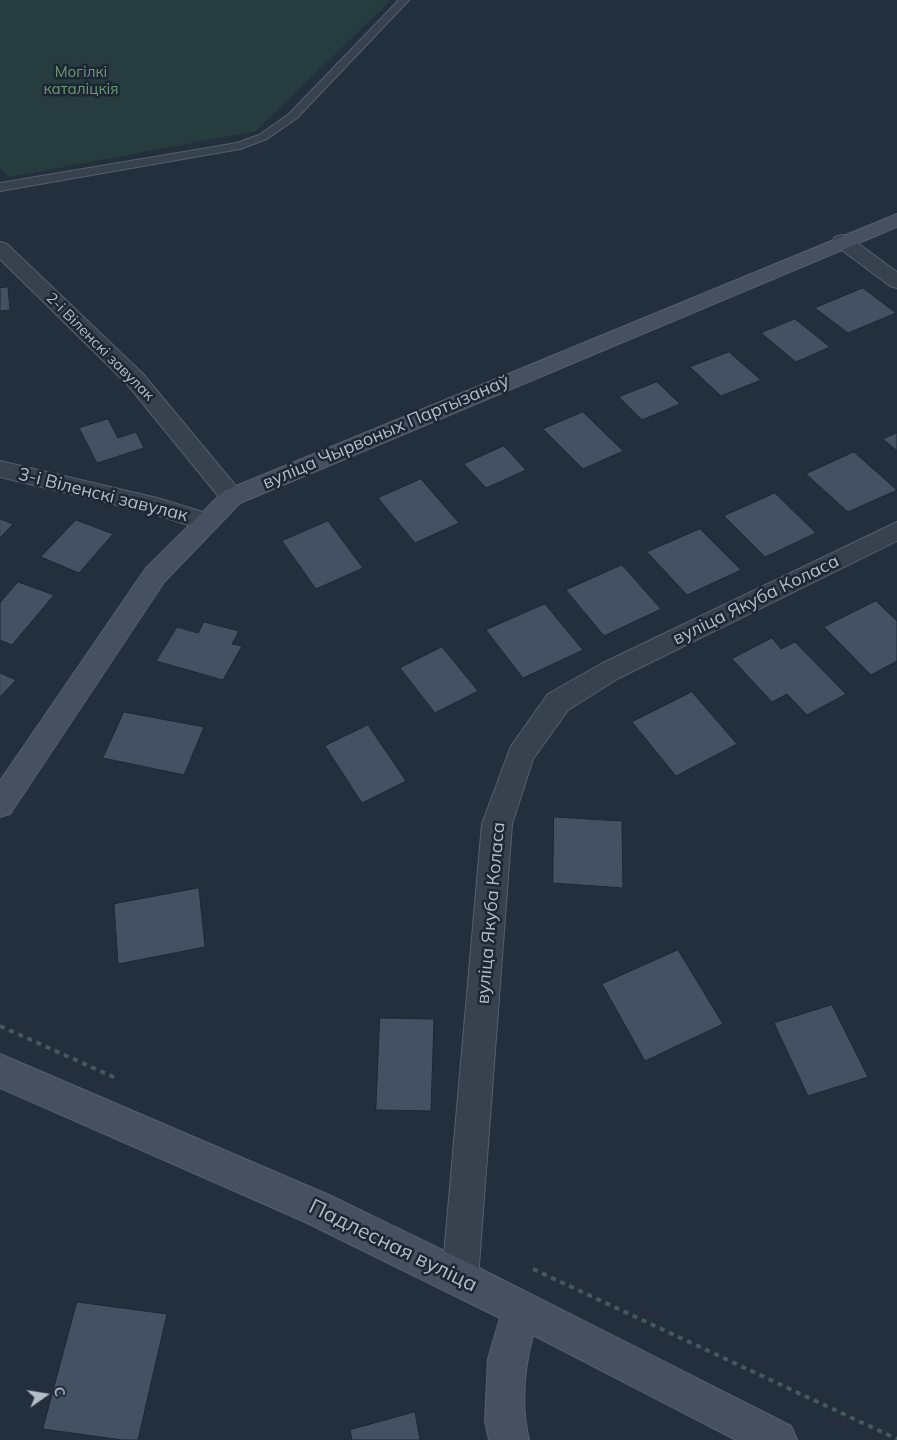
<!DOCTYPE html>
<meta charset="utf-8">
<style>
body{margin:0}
#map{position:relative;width:897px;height:1440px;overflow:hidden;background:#242f3e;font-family:Mulish,sans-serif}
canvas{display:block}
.north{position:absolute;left:20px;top:1370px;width:50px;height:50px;-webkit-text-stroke:4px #1d2633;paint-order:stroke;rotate:77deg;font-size:14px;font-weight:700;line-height:20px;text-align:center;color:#b4bcc9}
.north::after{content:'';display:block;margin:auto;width:18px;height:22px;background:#b4bcc9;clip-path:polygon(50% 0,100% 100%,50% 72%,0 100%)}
</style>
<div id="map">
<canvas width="897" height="1440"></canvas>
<div class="north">С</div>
</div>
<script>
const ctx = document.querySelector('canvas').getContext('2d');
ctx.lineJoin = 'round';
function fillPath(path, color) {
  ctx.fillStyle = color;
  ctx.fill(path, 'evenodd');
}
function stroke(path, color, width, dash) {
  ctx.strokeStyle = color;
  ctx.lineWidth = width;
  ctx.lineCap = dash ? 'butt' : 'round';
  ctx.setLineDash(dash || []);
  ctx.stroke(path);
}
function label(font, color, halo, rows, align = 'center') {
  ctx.font = font + ' Mulish,sans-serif';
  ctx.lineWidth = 5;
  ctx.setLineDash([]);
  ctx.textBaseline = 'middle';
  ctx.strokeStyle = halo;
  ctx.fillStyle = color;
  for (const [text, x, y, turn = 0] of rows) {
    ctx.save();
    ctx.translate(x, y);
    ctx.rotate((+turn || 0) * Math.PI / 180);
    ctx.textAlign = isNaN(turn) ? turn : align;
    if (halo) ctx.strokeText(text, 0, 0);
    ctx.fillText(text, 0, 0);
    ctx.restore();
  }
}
const green = new Path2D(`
 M 0,0 L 391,0 L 256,131 L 10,177 L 0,168 Z`);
const building = new Path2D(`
 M 8,287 L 10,310 L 0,311 L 0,288 Z
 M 863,288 L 896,313 L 848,333 L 815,308 Z
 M 795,319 L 830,347 L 796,362 L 761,333 Z
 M 729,352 L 761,380 L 721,396 L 690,367 Z
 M 657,382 L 680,404 L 642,420 L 619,397 Z
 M 583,412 L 623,451 L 583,469 L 543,429 Z
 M 108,419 L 118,438 L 136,432 L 144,448 L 97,463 L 79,428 Z
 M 897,433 L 897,451 L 883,439 Z
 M 504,446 L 526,470 L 486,488 L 464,464 Z
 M 854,452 L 897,490 L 848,512 L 806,474 Z
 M 421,479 L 459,523 L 415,543 L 378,498 Z
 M 775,493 L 816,533 L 765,557 L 724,516 Z
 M 0,519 L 13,524 L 0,538 Z
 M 76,520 L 113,534 L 79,573 L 41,557 Z
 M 328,521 L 363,568 L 316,589 L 282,541 Z
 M 700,529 L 741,570 L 687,595 L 647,552 Z
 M 622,565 L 661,609 L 604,636 L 566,590 Z
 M 18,582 L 54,595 L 12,645 L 0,640 L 0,603 Z
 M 876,601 L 897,621 L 897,661 L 871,675 L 824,627 Z
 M 545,604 L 583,650 L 523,678 L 486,630 Z
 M 204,622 L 239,631 L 232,644 L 242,646 L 223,680 L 156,661 L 177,627 L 198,633 Z
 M 772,638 L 781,649 L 795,642 L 846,694 L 807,715 L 787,694 L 772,702 L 732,659 Z
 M 442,647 L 478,691 L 435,713 L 400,668 Z
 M 0,673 L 16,680 L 0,697 Z
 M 692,692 L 737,744 L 676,776 L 632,722 Z
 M 124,712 L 204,727 L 184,775 L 103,758 Z
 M 368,725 L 406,781 L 362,803 L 325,746 Z
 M 554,817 L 622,821 L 623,888 L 553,883 Z
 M 199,888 L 205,947 L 118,964 L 114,904 Z
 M 678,950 L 723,1024 L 645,1061 L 602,984 Z
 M 832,1005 L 868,1077 L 808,1096 L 774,1023 Z
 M 380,1018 L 434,1019 L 431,1111 L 376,1110 Z
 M 77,1302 L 167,1314 L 138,1440 L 122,1440 L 43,1429 Z
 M 415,1412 L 420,1440 L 352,1440 L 350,1430 Z`);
const path = new Path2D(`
 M 0,1026 L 118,1079
 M 533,1269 L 897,1439`);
const lane = new Path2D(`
 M 399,0 L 409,0 L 297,118 L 267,139 L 240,149 L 0,191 L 0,183 L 237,143 L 259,135 L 289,114 Z`);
const street = new Path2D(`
 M 842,235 L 849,237 L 897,272 L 897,288 L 890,286 L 835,245 L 832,241 L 835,237 Z
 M 0,242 L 7,244 L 143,374 L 240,491 L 244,497 L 240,503 L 232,505 L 224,503 L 127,384 L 0,259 Z
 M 0,461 L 157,498 L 216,516 L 219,522 L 216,528 L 207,531 L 154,514 L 0,477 Z
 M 897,522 L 897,541 L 619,678 L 568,710 L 533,759 L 512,824 L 478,1278 L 473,1291 L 460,1296 L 447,1291 L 442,1278 L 482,824 L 511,746 L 548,694 L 601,664 Z`);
const secondary = new Path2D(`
 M 897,214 L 897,227 L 240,503 L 164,582 L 10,814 L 0,817 L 0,781 L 146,568 L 224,491 Z
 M 0,1054 L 329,1195 L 473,1265 L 791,1426 L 797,1440 L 736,1440 L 533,1335 C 524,1369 521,1406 529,1440 L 489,1440 L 485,1421 L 488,1359 L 500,1318 L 303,1221 L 0,1088 Z`);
const farParknames = [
 ["Могілкі",81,72],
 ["каталіцкія",81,89]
];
const farStreetnames = [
 ["2-і Віленскі завулак",100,347,45]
];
const streetNames = [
 ["вуліца Чырвоных Партызанаў",386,432,-23],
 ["3-і Віленскі завулак",103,495,14],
 ["вуліца Якуба Коласа",756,600,-26],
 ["вуліца Якуба Коласа",491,913,-85]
];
const nearStreetnames = [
 ["Падлесная вуліца",393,1246,26]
];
fillPath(green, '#263c3f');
fillPath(building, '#455162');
stroke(building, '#1f2835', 1);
stroke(lane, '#565f6c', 2);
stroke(street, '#565f6c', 2);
stroke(secondary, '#565f6c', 2);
stroke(path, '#44595c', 4, [5, 5]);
fillPath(lane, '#38414e');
fillPath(street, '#38414e');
fillPath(secondary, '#465061');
label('15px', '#6b9a76', '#1d2633', farParknames);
label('15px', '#b4bcc9', '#1d2633', farStreetnames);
label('18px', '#b4bcc9', '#1d2633', streetNames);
label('21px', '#b4bcc9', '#1d2633', nearStreetnames);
</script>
